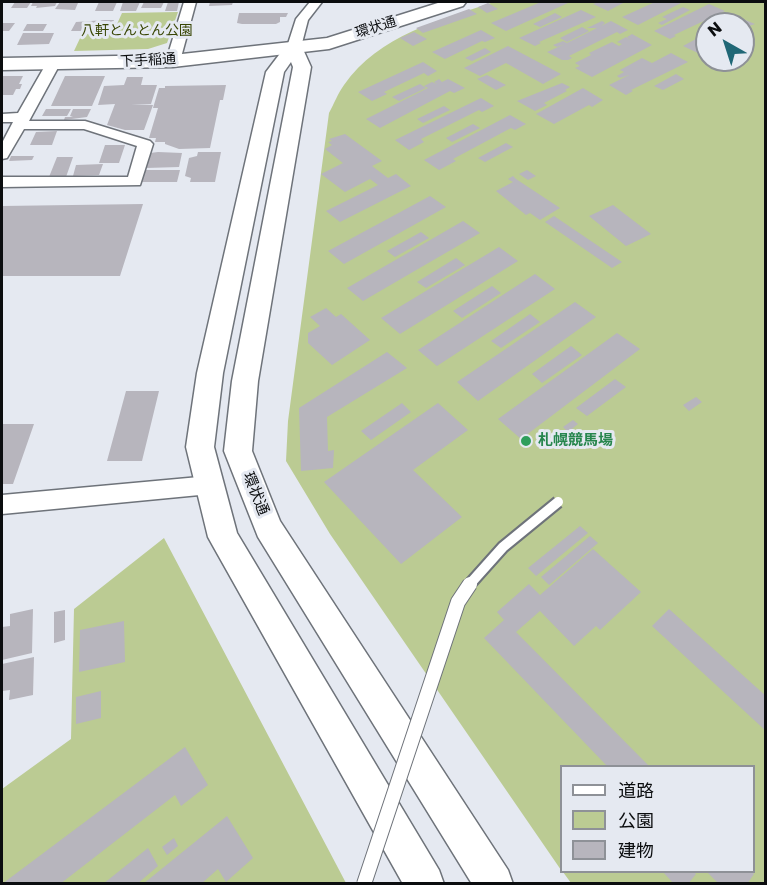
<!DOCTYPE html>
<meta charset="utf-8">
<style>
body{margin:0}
#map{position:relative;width:767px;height:885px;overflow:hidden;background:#e5e9f1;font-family:Poppins,"Noto Sans JP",sans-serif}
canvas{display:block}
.frame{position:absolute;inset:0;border:3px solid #0b0d0f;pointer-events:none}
.legend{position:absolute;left:560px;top:765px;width:195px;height:108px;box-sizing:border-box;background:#e5e9f1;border:2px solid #8e9197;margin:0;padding:8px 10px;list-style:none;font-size:18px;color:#0b0d0f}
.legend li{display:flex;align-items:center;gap:12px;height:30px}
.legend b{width:30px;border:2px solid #8e9197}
.north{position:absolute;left:695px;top:12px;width:60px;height:60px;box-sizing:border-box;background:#e5e9f1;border:2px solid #8e9197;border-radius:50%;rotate:321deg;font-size:16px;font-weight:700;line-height:24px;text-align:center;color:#0b0d0f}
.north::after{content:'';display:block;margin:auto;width:21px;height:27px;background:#206776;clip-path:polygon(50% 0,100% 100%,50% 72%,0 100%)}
</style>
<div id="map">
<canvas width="767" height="885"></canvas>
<div class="frame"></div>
<ul class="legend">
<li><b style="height:8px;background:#fff"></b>道路</li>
<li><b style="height:16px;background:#bbcb93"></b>公園</li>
<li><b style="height:16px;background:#b7b5bd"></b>建物</li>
</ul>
<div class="north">N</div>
</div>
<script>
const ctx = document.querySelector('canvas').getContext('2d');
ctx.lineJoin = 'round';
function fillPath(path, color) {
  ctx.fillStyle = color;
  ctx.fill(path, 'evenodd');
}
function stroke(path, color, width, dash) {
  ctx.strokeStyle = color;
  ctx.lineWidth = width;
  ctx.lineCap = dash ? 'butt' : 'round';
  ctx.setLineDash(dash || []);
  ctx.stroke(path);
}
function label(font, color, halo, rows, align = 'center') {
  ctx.font = font + ' Poppins,"Noto Sans JP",sans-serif';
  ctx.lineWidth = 6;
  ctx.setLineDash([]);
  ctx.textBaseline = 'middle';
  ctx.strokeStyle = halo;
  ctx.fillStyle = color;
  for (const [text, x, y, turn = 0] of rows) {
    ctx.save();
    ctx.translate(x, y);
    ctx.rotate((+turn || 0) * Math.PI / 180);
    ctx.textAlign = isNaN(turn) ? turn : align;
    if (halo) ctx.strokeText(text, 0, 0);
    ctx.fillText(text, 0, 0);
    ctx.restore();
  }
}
const green = new Path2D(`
 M 494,2 L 765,2 L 765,883 L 571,883 L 563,872 L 754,872 L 754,766 L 562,766 L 561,870 L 330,534 L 286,461 L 288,421 L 329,113 C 334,104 338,93 344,85 C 379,35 440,20 494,2 ZM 707,24 L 743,24 L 743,60 L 707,60 Z
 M 178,12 L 167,43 L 148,49 L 74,51 L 82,34 L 113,33 L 122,13 Z
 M 164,538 L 346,883 L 2,883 L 2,789 L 71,739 L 74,609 Z`);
const building = new Path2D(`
 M 15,2 L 31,2 L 27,8 L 11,8 Z
 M 33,2 L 57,2 L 55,6 L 36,8 L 37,6 L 31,6 Z
 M 60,2 L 75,2 L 78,3 L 75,10 L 55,9 Z
 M 99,2 L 117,2 L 113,11 L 95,11 Z
 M 123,2 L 140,2 L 136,11 L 120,11 Z
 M 144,2 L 164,2 L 161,8 L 141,8 Z
 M 168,2 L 179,2 L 177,11 L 165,11 Z
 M 210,2 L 233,2 L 232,5 L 209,6 Z
 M 541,2 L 568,3 L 506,31 L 491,23 Z
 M 599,2 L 625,2 L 608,11 L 593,4 Z
 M 655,2 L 683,2 L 638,25 L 622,17 Z
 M 488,3 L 498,9 L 487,13 L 478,7 Z
 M 709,4 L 725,11 L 674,35 L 676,36 L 670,39 L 654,31 Z
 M 683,7 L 690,10 L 662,25 L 658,23 L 667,19 L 662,17 Z
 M 469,9 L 477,14 L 423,33 L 416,28 Z
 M 581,10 L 596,17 L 539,42 L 541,43 L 535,46 L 519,38 Z
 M 239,13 L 288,13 L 286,17 L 280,17 L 280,22 L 276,24 L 242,24 L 237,23 Z
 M 555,13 L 562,17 L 540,27 L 533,24 Z
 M 727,17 L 732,19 L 729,22 L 738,17 L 755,24 L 743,28 L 743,24 L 726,24 L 719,21 Z
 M 105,20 L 114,20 L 113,22 L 116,22 L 112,31 L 71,31 L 76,22 Z
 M 602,21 L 605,23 L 601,26 L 611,21 L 628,30 L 620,34 L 617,32 L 569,56 L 572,58 L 568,60 L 562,60 L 547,52 L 565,44 L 557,47 L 553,45 L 563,41 L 567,43 L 597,28 L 587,28 Z
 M 2,23 L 15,23 L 9,31 L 2,31 Z
 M 27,24 L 47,24 L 43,31 L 23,31 Z
 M 582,27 L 589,31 L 567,42 L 560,38 Z
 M 481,30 L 495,38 L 485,42 L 482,41 L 445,59 L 432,52 Z
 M 414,32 L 427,39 L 413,46 L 400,38 Z
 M 23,33 L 54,33 L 49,44 L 17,45 Z
 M 707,33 L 707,48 L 704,49 L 706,51 L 700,54 L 683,46 Z
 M 632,34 L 652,45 L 592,77 L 575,68 L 580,66 L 575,63 L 591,55 L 589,53 L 612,42 L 619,46 L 622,44 L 617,42 L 626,37 L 631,40 L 627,37 Z
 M 508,46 L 561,74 L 543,84 L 506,63 L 480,76 L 464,68 Z
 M 485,48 L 491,52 L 472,61 L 465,58 Z
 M 671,53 L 688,62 L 631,90 L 633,91 L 626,95 L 609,85 L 629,75 L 620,78 L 617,76 L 624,72 L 620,70 L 642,58 L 652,63 Z
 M 423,62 L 437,71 L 428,76 L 424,73 L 384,92 L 387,94 L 372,101 L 358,92 Z
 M 676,74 L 684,79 L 663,90 L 654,86 Z
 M 487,75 L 506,85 L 496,90 L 477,79 Z
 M 2,76 L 23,76 L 19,84 L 22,84 L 20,89 L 16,89 L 13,95 L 2,95 Z
 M 65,76 L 105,76 L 92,106 L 51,106 Z
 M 127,77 L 143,77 L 141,85 L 157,85 L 151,104 L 131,104 L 153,105 L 144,130 L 125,130 L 107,125 L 115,104 L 98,105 L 104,86 L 124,85 Z
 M 439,79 L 442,82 L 448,79 L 465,88 L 454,93 L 450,91 L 380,128 L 366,119 L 428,88 L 424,86 L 432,82 L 437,84 L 434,82 Z
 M 562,83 L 570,87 L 565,90 L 567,91 L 544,103 L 547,105 L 535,111 L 517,101 Z
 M 420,84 L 426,88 L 399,101 L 392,97 Z
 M 226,85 L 223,100 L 220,100 L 210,148 L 179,149 L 165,144 L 165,142 L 155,142 L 156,138 L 149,138 L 158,108 L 153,108 L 159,88 L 165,88 L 165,86 Z
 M 583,88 L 603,100 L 592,107 L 589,105 L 554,124 L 536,114 Z
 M 481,98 L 494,106 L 482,112 L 479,110 L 421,139 L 424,142 L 409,150 L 395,140 Z
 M 444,106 L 450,110 L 423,123 L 417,119 Z
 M 46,109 L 71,109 L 67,116 L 42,116 Z
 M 73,109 L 91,109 L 87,117 L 64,120 L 65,117 L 73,117 L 70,116 Z
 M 510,115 L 526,124 L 515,130 L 511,128 L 453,159 L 456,161 L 439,170 L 424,160 Z
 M 473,124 L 480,128 L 452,142 L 446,138 Z
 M 57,131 L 52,145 L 30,145 L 36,132 Z
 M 345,134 L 382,161 L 372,166 L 388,178 L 396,174 L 411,186 L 340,222 L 326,211 L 378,185 L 370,179 L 345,192 L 321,174 L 343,163 L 325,149 L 332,145 L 328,142 L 332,141 L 329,139 Z
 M 506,143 L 513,147 L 485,162 L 478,158 Z
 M 105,145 L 125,145 L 119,163 L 99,163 Z
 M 158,152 L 182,153 L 179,167 L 146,168 L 150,153 Z
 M 198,152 L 221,152 L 215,182 L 190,182 L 191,178 L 185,176 L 189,158 L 197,156 Z
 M 11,156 L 34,156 L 32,160 L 9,161 Z
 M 57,157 L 73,157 L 66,177 L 49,177 Z
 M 103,164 L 99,175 L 73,176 L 76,165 Z
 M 145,170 L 180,170 L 177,182 L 142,182 Z
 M 527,170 L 536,176 L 528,180 L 519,174 Z
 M 513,176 L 516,179 L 560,208 L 540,220 L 530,213 L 526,215 L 496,191 L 513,182 L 508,179 Z
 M 430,196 L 446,207 L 344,264 L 328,251 Z
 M 143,204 L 120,276 L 2,276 L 2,206 Z
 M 613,205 L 651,234 L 626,246 L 589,216 Z
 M 554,216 L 622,262 L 612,268 L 545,222 Z
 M 463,221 L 480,233 L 363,301 L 347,288 Z
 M 421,232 L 429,238 L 395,257 L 387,251 Z
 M 499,247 L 518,261 L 400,334 L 381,318 Z
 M 456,258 L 465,265 L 426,288 L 417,282 Z
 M 535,274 L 555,289 L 437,366 L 418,350 Z
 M 492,286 L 501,293 L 462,318 L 453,311 Z
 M 575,302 L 596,317 L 478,401 L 457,382 Z
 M 326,308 L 336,317 L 341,314 L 370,340 L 332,365 L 308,343 L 308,333 L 320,326 L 310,317 Z
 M 530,314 L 540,322 L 501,348 L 491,341 Z
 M 617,333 L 640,349 L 521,439 L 498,419 Z
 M 571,346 L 582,355 L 542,383 L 532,374 Z
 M 387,352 L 407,368 L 327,417 L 328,451 L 334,450 L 333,468 L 301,471 L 299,408 Z
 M 615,379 L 626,387 L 587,416 L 576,408 Z
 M 126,391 L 159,391 L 142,461 L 107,461 Z
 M 696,397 L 702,402 L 689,411 L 683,405 Z
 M 402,403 L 411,412 L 371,440 L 361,431 Z
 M 438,403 L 468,430 L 413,470 L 462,517 L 401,564 L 324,482 Z
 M 573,420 L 578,424 L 568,432 L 563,427 Z
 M 2,424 L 34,424 L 13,484 L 2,484 Z
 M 580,526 L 588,533 L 536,576 L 528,568 Z
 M 590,536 L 598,543 L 549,585 L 541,577 Z
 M 593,549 L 641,592 L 600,630 L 596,626 L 574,646 L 540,611 L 516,632 L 649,766 L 607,766 L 484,638 L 504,620 L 497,612 L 529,584 L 540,595 Z
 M 33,609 L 32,653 L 2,660 L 2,627 L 10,626 L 10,614 Z
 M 669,609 L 766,696 L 766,731 L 652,626 Z
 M 65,610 L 65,640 L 54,643 L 54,612 Z
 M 124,621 L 125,662 L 79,672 L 80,630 Z
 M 34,657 L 33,695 L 9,700 L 10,690 L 2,691 L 2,664 Z
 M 101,691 L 101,718 L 76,724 L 76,697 Z
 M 185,747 L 208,785 L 181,806 L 175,795 L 60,884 L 2,884 Z
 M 227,816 L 253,858 L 226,882 L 218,869 L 201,884 L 143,884 Z
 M 174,838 L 178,846 L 167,855 L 162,847 Z
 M 148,848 L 158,866 L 137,884 L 103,884 Z
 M 663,872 L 694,872 L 696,874 L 688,884 L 674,884 Z
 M 707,872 L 752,872 L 754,874 L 747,884 L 719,884 Z`);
const minor = new Path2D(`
 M 184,2 L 196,2 L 180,61 L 173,65 L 166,61 Z
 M 310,2 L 322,2 L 308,20 L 301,47 L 299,50 L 289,50 L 287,47 L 296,19 Z
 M 53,60 L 60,64 L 29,121 L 85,121 L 150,141 L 153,144 L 140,185 L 2,187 L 2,177 L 128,177 L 137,146 L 84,129 L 24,129 L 7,158 L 2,159 L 2,143 L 13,122 L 2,122 L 2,114 L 18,113 L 46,64 Z
 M 210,476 L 218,478 L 221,485 L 218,492 L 210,494 L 2,514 L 2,495 Z`);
const tertiary = new Path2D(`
 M 294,42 L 302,47 L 311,67 L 258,381 L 252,451 L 280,521 L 508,870 L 513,884 L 472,884 L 258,537 L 224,451 L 232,381 L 293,67 L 291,62 L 284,72 L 223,373 L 214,447 L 237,533 L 439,870 L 444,884 L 403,884 L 213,546 L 208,537 L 186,447 L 197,373 L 266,72 L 288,43 Z`);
const secondary = new Path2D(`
 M 441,2 L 466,2 L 463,6 L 329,49 L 173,67 L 2,70 L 2,58 L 173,55 L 327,38 Z`);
const serviceBridgeFar1 = new Path2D(`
 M 469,585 L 503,547 L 558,502`);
const serviceBridge = new Path2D(`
 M 364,884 L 458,602 L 470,584`);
const markers = [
 [526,441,6,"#2e9e5b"]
];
const farStreetnames = [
 ["環状通",376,28,-18],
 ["下手稲通",148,61,-3]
];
const farParknames = [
 ["八軒とんとん公園",137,31]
];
const leisureNames = [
 ["札幌競馬場",538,441]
];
const streetNames = [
 ["環状通",255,494,68]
];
fillPath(green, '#bbcb93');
fillPath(building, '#b7b5bd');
stroke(minor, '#6e737a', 3);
stroke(tertiary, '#6e737a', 3);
stroke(secondary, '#6e737a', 3);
fillPath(minor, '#fff');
fillPath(tertiary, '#fff');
fillPath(secondary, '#fff');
stroke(serviceBridgeFar1, '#6e737a', 14, []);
stroke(serviceBridge, '#6e737a', 16, []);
stroke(serviceBridgeFar1, '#fff', 10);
stroke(serviceBridge, '#fff', 14);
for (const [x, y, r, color] of markers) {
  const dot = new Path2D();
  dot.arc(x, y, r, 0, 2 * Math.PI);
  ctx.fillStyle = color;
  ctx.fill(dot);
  stroke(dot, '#e5e9f1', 2);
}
label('14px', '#0b0d0f', '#e5e9f1', farStreetnames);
label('14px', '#394604', '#e5e9f1', farParknames);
label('bold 15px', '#27864d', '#e5e9f1', leisureNames, 'left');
label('15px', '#0b0d0f', '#e5e9f1', streetNames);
</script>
